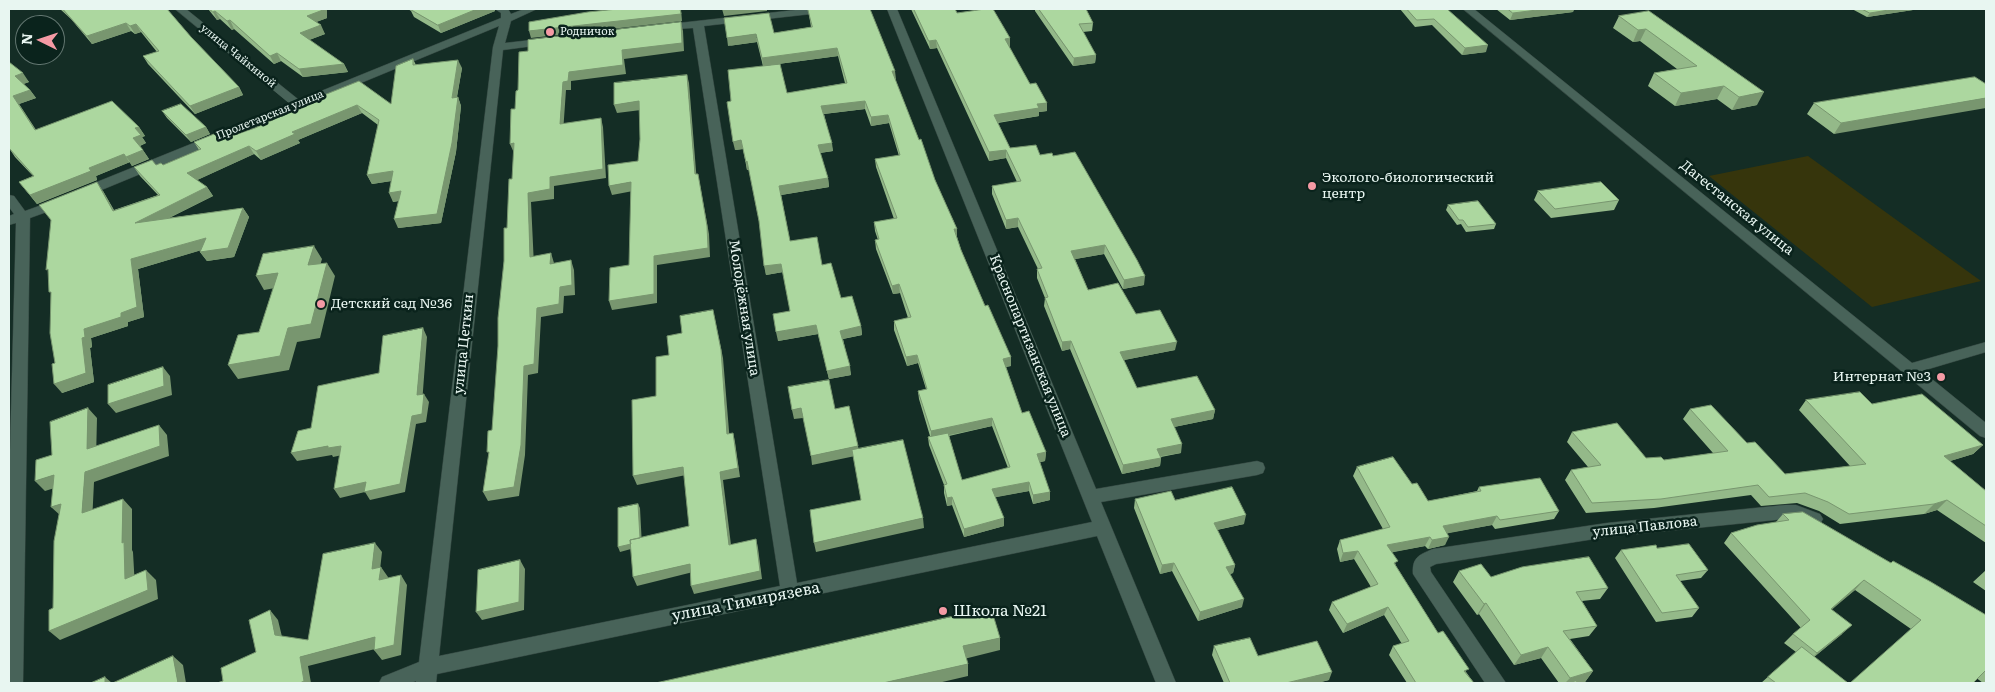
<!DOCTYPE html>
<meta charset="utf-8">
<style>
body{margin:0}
#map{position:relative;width:1995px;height:692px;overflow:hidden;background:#142d25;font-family:Literata,serif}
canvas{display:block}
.frame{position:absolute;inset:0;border:10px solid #e8f6f1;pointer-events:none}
.north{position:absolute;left:15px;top:15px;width:50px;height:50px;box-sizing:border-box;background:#0a231c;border:1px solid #637771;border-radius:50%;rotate:274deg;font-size:14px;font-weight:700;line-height:20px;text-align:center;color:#e8f6f1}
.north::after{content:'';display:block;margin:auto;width:18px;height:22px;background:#f49aa4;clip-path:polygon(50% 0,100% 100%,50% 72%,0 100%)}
</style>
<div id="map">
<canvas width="1995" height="692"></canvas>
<div class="frame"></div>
<div class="north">N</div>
</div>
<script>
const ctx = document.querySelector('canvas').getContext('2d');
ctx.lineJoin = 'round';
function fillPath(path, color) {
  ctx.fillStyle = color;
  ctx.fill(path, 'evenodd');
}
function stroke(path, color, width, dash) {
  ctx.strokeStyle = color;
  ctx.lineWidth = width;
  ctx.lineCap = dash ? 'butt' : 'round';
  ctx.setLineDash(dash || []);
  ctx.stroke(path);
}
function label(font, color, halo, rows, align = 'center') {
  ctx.font = font + ' Literata,serif';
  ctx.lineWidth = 5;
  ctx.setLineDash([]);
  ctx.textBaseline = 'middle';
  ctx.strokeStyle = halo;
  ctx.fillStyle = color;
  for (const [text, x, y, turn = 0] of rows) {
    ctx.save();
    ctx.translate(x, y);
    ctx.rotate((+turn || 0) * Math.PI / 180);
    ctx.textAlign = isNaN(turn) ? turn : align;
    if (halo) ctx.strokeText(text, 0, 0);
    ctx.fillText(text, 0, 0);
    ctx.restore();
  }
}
const green = new Path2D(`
 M 1808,156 L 1981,281 L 1872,307 L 1709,176 Z`);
const minor = new Path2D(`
 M 175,9 L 186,9 L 299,100 L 501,18 L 501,13 L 495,9 L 508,9 L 511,14 L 524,9 L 537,9 L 511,21 L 505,43 L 549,38 L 554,41 L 549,44 L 503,50 L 439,656 L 780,586 L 693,28 L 657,30 L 657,26 L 661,25 L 804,9 L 834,9 L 829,12 L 704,26 L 797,583 L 1092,522 L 887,9 L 897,9 L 1096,489 L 1257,461 L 1263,463 L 1265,468 L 1263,473 L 1257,475 L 1101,502 L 1176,683 L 1156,683 L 1097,536 L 437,674 L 436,683 L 416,683 L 416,681 L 411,683 L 379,683 L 382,677 L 419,662 L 493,47 L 499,26 L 87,196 L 77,196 L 76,193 L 77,190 L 290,104 Z
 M 1463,9 L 1474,9 L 1912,363 L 1986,342 L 1986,352 L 1922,371 L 1986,423 L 1986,438 L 1980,436 Z
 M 9,195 L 14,196 L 25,211 L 61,198 L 68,202 L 66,205 L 30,218 L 23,683 L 9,683 L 9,487 L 16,223 L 9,225 L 9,216 L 14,214 L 9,207 Z
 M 1785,505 L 1796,505 L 1820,514 L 1823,519 L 1820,524 C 1809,528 1797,519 1785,519 L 1607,537 L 1436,564 L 1430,567 L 1431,572 L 1506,683 L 1485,683 L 1413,574 C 1412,558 1418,555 1433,549 L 1607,523 Z`);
const wall = new Path2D(`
 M 60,9 L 167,9 L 191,37 L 239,87 L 243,95 L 195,114 L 148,64 L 143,56 L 157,52 L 141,32 L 135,34 L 131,31 L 92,44 L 71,19 Z
 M 208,9 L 327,9 L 327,18 L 316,22 L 325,34 L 309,40 L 344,64 L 348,72 L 303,77 L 281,61 L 274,64 L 234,29 L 232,30 L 220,19 L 217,20 Z
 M 408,9 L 495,9 L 495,11 L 441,33 L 414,17 L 411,11 Z
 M 808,9 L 896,79 L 895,79 L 919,140 L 935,180 L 957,229 L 957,237 L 961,250 L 985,306 L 1011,357 L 1011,366 L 1006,367 L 1022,413 L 1046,452 L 1045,461 L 1040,462 L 1050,500 L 1033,504 L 1029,491 L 995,497 L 1004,526 L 964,537 L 952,505 L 947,506 L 944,493 L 944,485 L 929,445 L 928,437 L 930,436 L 919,399 L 918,391 L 926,389 L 918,363 L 907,366 L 894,330 L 894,321 L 908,318 L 900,293 L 893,294 L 876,249 L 875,240 L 878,240 L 875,231 L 874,222 L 894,219 L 876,167 L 875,159 L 899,156 L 889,123 L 871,126 L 865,109 L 824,114 L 833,151 L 820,153 L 828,178 L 829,187 L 781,195 L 790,241 L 822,265 L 841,298 L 861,326 L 862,335 L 843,339 L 851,375 L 829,379 L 818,334 L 778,341 L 790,311 L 783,272 L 766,275 L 759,221 L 749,170 L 747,170 L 743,149 L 735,150 L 787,93 L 845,83 L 838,56 L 763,66 L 757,42 L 728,46 L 774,33 L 811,27 ZM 992,426 L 1008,468 L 962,480 L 949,436 Z
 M 911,9 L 955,9 L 957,13 L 1010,38 L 1010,46 L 1009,47 L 1030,84 L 1047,111 L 1039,112 L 1039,116 L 998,123 L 1010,148 L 1040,155 L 1144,285 L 1123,289 L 1104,254 L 1075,259 L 1088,290 L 1136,314 L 1175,350 L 1124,360 L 1137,388 L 1215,410 L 1213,419 L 1174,427 L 1181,453 L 1161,457 L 1160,466 L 1122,474 L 1070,349 L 1062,351 L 1044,306 L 1045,298 L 1037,278 L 1037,269 L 1038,269 L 1018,227 L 1006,229 L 992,194 L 992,186 L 1017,182 L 1006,158 L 989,161 L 937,48 L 930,49 Z
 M 1035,9 L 1086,9 L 1093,23 L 1092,31 L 1083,32 L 1096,55 L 1095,63 L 1073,66 L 1035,11 Z
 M 1400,9 L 1447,9 L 1486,52 L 1462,55 L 1432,25 L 1415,27 Z
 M 1496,9 L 1574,9 L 1573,12 L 1510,20 Z
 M 1852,9 L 1914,9 L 1913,10 L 1867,17 Z
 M 1649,11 L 1757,105 L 1732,110 L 1717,99 L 1675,106 L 1648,86 L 1654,73 L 1677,69 L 1640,41 L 1633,42 L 1613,28 L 1619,16 Z
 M 413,59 L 416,65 L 462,68 L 457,97 L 458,97 L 461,106 L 456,152 L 441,223 L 398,228 L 398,201 L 393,202 L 391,181 L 372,184 L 367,175 L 378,125 L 362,113 L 298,140 L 300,143 L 261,160 L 254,154 L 197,180 L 207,187 L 213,196 L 169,218 L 243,208 L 249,217 L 234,257 L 207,261 L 200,252 L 201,250 L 138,269 L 144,317 L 128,322 L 128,326 L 91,338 L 92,347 L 90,348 L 94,382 L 62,393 L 55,363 L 103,191 L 114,210 L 158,195 L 140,176 L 134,167 L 163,165 L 199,150 L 194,142 L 220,140 L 255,128 L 305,106 L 304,103 L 391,104 Z
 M 9,62 L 29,82 L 23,84 L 30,90 L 36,98 L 19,104 L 36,130 L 139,127 L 145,136 L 142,137 L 146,143 L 140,146 L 149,159 L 132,166 L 130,162 L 96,176 L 97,180 L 37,204 L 19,182 L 33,176 L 15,157 L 9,148 Z
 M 1975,77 L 1834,134 L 1807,114 L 1814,103 Z
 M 162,111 L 206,127 L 210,134 L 191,142 L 167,118 Z
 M 1538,191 L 1619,200 L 1614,210 L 1551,218 L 1534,200 Z
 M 1448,205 L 1496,224 L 1494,229 L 1466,232 L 1461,224 L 1457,225 L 1446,210 Z
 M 1806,400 L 1872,404 L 1983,445 L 1973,454 L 1950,461 L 1986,491 L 1986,543 L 1937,510 L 1924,514 L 1840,524 L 1819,511 L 1797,503 L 1761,506 L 1751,495 L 1654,508 L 1586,513 L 1565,480 L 1571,470 L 1588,467 L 1567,442 L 1572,432 L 1646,458 L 1664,460 L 1713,453 L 1683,419 L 1690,409 L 1747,443 L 1785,474 L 1850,466 L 1799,410 Z
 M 1357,467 L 1428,501 L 1477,491 L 1479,487 L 1559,511 L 1554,519 L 1495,529 L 1492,525 L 1447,533 L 1445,545 L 1428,549 L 1425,546 L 1392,552 L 1396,566 L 1438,633 L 1474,683 L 1407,683 L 1389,655 L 1393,646 L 1402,644 L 1384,615 L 1343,633 L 1329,610 L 1332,602 L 1371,587 L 1354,559 L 1340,562 L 1337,549 L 1340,540 L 1383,529 L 1353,476 Z
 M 1135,499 L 1175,500 L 1244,524 L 1217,530 L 1235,565 L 1233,573 L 1230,574 L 1242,607 L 1198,621 L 1172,571 L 1160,574 L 1134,508 Z
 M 1783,514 L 1891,563 L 1986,615 L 1986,683 L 1983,683 L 1911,629 L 1855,590 L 1831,609 L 1842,634 L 1814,657 L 1848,683 L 1761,683 L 1796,652 L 1784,643 L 1793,634 L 1801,628 L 1724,543 L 1731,533 L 1776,522 Z
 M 1657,548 L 1708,570 L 1701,578 L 1680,581 L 1699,608 L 1692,617 L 1656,622 L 1615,558 L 1621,550 Z
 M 1986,570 L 1986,591 L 1973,582 Z
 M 1459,571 L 1491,577 L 1608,588 L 1600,599 L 1582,601 L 1597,626 L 1589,636 L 1570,639 L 1593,671 L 1585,682 L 1579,683 L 1559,683 L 1541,658 L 1514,665 L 1479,614 L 1477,615 L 1453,582 Z
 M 1214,646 L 1329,680 L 1317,683 L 1224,683 L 1212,655 Z`);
const shadedWall = new Path2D(`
 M 323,9 L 327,9 L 327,18 L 311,24 L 307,16 Z
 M 477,9 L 495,9 L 495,11 L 441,33 L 438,25 Z
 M 680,9 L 681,9 L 682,21 L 531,38 L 529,31 Z
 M 722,9 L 767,9 L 767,11 L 724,16 Z
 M 1545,9 L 1574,9 L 1573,12 L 1510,20 L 1513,13 Z
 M 1895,9 L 1914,9 L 1913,10 L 1867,17 L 1870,13 Z
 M 215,11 L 220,19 L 217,20 L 213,12 Z
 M 230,20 L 234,29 L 232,30 L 227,21 Z
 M 681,22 L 683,31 L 684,51 L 624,59 L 626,74 L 571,81 L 571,90 L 566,90 L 563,133 L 560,124 L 563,82 L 569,72 Z
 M 126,23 L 131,31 L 92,44 L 87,36 Z
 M 136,24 L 141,32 L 135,34 L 130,26 Z
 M 321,25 L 325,34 L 304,42 L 300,33 Z
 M 1646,29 L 1640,41 L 1633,42 L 1638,30 Z
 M 756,34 L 757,42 L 728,46 L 727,38 Z
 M 1010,38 L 1010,46 L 1005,47 L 1005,39 Z
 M 936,40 L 937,48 L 930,49 L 929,41 Z
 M 1488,45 L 1486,52 L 1462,55 L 1465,48 Z
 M 837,48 L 838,56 L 763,66 L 762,58 Z
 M 277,53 L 281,61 L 274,64 L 270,56 Z
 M 1096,55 L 1095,63 L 1073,66 L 1074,58 Z
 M 458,60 L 462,68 L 455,107 L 452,98 Z
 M 344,64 L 348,72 L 303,77 L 299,69 Z
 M 892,71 L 895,71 L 896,79 L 893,79 Z
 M 23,73 L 29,82 L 21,85 L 15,76 Z
 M 687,75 L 689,83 L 697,183 L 695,174 Z
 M 1724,86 L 1717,99 L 1675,106 L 1681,93 Z
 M 239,87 L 243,95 L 195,114 L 190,106 Z
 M 30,90 L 36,98 L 19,104 L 42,139 L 13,96 Z
 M 1764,92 L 1757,105 L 1732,110 L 1739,97 Z
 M 458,97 L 461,106 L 456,152 L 441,223 L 398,228 L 394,219 Z
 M 1986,98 L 1986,108 L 1834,134 L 1841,123 Z
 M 639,101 L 641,110 L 617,113 L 614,105 Z
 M 865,101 L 865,109 L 823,114 L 821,106 Z
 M 1047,103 L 1047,111 L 1039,112 L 1039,116 L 994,123 L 994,115 L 1037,104 Z
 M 357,105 L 362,113 L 298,140 L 300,143 L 261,160 L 256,151 L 292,132 Z
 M 888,115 L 889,123 L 871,126 L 871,117 Z
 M 601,118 L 603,127 L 606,178 L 554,186 L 554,199 L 531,202 L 534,266 L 530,257 L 528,193 L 550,177 Z
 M 139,127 L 145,136 L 142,137 L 146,143 L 139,146 L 133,138 L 135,128 Z
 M 206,127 L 210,134 L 191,142 L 186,135 Z
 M 741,140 L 743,149 L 735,150 L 733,142 Z
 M 514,143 L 514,153 L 510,144 Z
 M 832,143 L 833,151 L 819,153 L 818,145 Z
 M 249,146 L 254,154 L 193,182 L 187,173 Z
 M 143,150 L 149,159 L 132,166 L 126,157 Z
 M 1006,150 L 1006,158 L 989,161 L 989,152 Z
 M 124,154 L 130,162 L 96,176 L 97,180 L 37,204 L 30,195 L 89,168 Z
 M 747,161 L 749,170 L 747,170 L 746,162 Z
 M 393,171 L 398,180 L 372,184 L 367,175 Z
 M 698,174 L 709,234 L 710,257 L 657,265 L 657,303 L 612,310 L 609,301 L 654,256 Z
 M 828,178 L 829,187 L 781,195 L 779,186 Z
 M 97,182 L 103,191 L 119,220 L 113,211 Z
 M 631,182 L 633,191 L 612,195 L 609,186 Z
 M 207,187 L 213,196 L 141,232 L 135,223 Z
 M 401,191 L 405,200 L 393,202 L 389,193 Z
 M 243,208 L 249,217 L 234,257 L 207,261 L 200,252 Z
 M 1018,218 L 1018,227 L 1006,229 L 1006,220 Z
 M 954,229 L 957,229 L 957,237 Z
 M 206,238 L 212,247 L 138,269 L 144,317 L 128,322 L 128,326 L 91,338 L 92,347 L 90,348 L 94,382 L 62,393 L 54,384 L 82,338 L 84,329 L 121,313 L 131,259 Z
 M 1105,245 L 1104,254 L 1070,260 L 1071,251 Z
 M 314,246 L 322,259 L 316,279 L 308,265 Z
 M 551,253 L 554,263 L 550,264 Z
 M 571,260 L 574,270 L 575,295 L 564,296 L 563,313 L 541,317 L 538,373 L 528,375 L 525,455 L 519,496 L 488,501 L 483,492 L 524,366 L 537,308 L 560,287 Z
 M 327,263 L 335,276 L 320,338 L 297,342 L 289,370 L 238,379 L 228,365 Z
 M 781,264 L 783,272 L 766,275 L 764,266 Z
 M 278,273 L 286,286 L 264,290 L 256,276 Z
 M 1145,276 L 1144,285 L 1123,289 L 1124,280 Z
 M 899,284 L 900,293 L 893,294 L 892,286 Z
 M 713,310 L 723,358 L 730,443 L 727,434 Z
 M 816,325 L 818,334 L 778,341 L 776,332 Z
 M 861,326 L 862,335 L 842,339 L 840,331 Z
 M 423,328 L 427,337 L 422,404 L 417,395 Z
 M 1071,341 L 1070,349 L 1062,351 L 1062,342 Z
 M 1177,342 L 1175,350 L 1119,361 L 1120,352 Z
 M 917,355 L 918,363 L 907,366 L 906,357 Z
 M 1011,357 L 1011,366 L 1003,367 L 1003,359 Z
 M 850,366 L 851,375 L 829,379 L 827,371 Z
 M 163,367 L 170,376 L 172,395 L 116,413 L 108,404 Z
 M 424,394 L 429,402 L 426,422 L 416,424 L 405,492 L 370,500 L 365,492 L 340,498 L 334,489 L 412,416 Z
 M 88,408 L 97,418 L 96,459 L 87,449 Z
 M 801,408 L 803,418 L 794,419 L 792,410 Z
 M 1215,410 L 1213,419 L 1169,428 L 1171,419 Z
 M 992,418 L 992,426 L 931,439 L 931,431 Z
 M 159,425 L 167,435 L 169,456 L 94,482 L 92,523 L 82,513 L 85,472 Z
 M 733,433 L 735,442 L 740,477 L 723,480 L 732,553 L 729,545 L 720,472 Z
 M 1182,444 L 1181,453 L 1156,457 L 1157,449 Z
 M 1983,445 L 1973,454 L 1934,466 L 1944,456 Z
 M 328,446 L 341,446 L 347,454 L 333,457 L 332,455 L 297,461 L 291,453 Z
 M 858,446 L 860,455 L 812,465 L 811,456 Z
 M 1046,452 L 1045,461 L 1037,463 L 1037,454 Z
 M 1161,458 L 1160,466 L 1122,474 L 1123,465 Z
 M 683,467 L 686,475 L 637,485 L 633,476 Z
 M 54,475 L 64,485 L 45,491 L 35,481 Z
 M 1029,482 L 1029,491 L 992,498 L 992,489 Z
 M 1050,492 L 1050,500 L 1033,504 L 1033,495 Z
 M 952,497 L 952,505 L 947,506 L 947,498 Z
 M 123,499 L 132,509 L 132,550 L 133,552 L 135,588 L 125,579 L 122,543 Z
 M 1947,500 L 1937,510 L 1924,514 L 1934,504 Z
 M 61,504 L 61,516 L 51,507 Z
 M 638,504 L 640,508 L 642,546 L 620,552 L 618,547 Z
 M 1246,515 L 1244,524 L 1211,531 L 1214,523 Z
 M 1497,516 L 1492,525 L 1439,535 L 1443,526 Z
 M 923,518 L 924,528 L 816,552 L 814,543 Z
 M 1004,518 L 1004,526 L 964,537 L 964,529 Z
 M 1430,537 L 1425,546 L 1384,554 L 1387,545 Z
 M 1449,537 L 1445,545 L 1428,549 L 1432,540 Z
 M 756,539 L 758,548 L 762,579 L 694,594 L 691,586 Z
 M 375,543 L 382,552 L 379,579 L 372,569 Z
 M 1358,551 L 1354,559 L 1340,562 L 1343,553 Z
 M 520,560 L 525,569 L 524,610 L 482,620 L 476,612 Z
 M 1174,563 L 1172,571 L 1160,574 L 1162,565 Z
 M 690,564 L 693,572 L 637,586 L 633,577 Z
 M 1235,565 L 1233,573 L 1224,576 L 1226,567 Z
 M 381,567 L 388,577 L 386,590 L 379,580 Z
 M 146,570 L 156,580 L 158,599 L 60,640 L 49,631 Z
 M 401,575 L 407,585 L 401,655 L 382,660 L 374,650 Z
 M 1864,580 L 1855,590 L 1822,618 L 1831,609 Z
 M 1244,599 L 1242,607 L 1198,621 L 1200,612 Z
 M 1486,603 L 1479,614 L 1477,615 L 1484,604 Z
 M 1388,607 L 1384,615 L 1343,633 L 1347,624 Z
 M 270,610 L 278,620 L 284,645 L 275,635 Z
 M 1852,625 L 1842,634 L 1808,662 L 1817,653 Z
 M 375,637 L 383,647 L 308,666 L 311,683 L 300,683 L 300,657 Z
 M 1000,638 L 1000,650 L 964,659 L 963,646 Z
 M 1548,647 L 1541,658 L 1514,665 L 1521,655 Z
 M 173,656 L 183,665 L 186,683 L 178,683 Z
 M 968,664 L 968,676 L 938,683 L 883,683 Z
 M 1593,671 L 1585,682 L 1579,683 L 1565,683 L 1570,678 Z
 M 1332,672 L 1329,680 L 1317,683 L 1286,683 Z
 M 105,677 L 112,683 L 105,683 Z`);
const building = new Path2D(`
 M 63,9 L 167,9 L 191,37 L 239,87 L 190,106 L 143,56 L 159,51 L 136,24 L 130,26 L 126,23 L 87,36 Z
 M 210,9 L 323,9 L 323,10 L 307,16 L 321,25 L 300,33 L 344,64 L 299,69 L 277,53 L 270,56 L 230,20 L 227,21 L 215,11 L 213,12 Z
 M 410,9 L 477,9 L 438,25 Z
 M 618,9 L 680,9 L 681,14 L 529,31 L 529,22 L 588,12 Z
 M 808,9 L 870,9 L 895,71 L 892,71 L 919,140 L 921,139 L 935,180 L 957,229 L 954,229 L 961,250 L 985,306 L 988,305 L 1011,357 L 1003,359 L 1022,413 L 1029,411 L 1046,452 L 1037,454 L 1050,492 L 1033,495 L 1029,482 L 992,489 L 1004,518 L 964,529 L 952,497 L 947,498 L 944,485 L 947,484 L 928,437 L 948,433 L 962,480 L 1010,467 L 992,418 L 931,431 L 918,391 L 927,389 L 917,355 L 906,357 L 894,321 L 911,317 L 899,284 L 892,286 L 875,240 L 879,239 L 874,222 L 897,218 L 875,159 L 900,155 L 888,115 L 871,117 L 865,101 L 821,106 L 832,143 L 818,145 L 828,178 L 779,186 L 790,241 L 817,237 L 822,265 L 831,263 L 841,298 L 852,296 L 861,326 L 840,331 L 850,366 L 827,371 L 816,325 L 776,332 L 773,314 L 790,311 L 781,264 L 764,266 L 759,221 L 747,161 L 746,162 L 741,140 L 733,142 L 727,102 L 731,101 L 728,70 L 780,64 L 787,93 L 847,83 L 837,48 L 762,58 L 756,34 L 727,38 L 724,18 L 769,13 L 774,33 L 812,27 Z
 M 914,9 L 955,9 L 957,13 L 985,9 L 993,9 L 1010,38 L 1005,39 L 1030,84 L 1036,83 L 1047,103 L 1037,104 L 1039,108 L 994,115 L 1010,148 L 1036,145 L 1040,155 L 1052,153 L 1053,156 L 1075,152 L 1137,260 L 1145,276 L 1124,280 L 1105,245 L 1071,251 L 1088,290 L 1118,283 L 1136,314 L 1160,310 L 1177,342 L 1120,352 L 1137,388 L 1197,376 L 1215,410 L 1171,419 L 1182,444 L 1157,449 L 1161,458 L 1123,465 L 1071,341 L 1062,342 L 1045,298 L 1048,297 L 1037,269 L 1042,268 L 1018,218 L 1006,220 L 992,186 L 1021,181 L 1006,150 L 989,152 L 936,40 L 929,41 Z
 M 1039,9 L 1086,9 L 1093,23 L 1079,24 L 1096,55 L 1074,58 Z
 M 1407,9 L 1447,9 L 1488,45 L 1465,48 L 1434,19 L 1417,20 Z
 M 1508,9 L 1545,9 L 1513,13 Z
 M 1862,9 L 1895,9 L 1870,13 Z
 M 1649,11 L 1764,92 L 1739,97 L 1724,86 L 1681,93 L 1654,73 L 1697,66 L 1646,29 L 1638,30 L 1619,16 Z
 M 681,22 L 682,43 L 622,50 L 623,65 L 569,72 L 568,81 L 563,82 L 560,124 L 601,118 L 603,169 L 550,177 L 550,189 L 528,193 L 530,257 L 551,253 L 550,264 L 571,260 L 572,285 L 560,287 L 559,304 L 537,308 L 534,364 L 524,366 L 521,445 L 514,487 L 483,492 L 489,452 L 487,452 L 488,431 L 492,430 L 498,346 L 498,318 L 504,261 L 504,228 L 507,228 L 509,179 L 512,179 L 514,143 L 510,144 L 511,109 L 515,109 L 516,91 L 518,90 L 519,52 L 528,51 L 528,40 Z
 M 413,59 L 413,65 L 458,60 L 452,98 L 458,97 L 452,143 L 437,214 L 394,219 L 401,191 L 389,193 L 393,171 L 367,175 L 379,120 L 357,105 L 292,132 L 295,134 L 256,151 L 249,146 L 187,173 L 207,187 L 135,223 L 243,208 L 228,248 L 200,252 L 206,238 L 131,259 L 137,307 L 121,313 L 121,317 L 84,329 L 85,337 L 82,338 L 86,373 L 54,384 L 52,364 L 55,363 L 50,333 L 51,292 L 49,292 L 48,269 L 46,270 L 51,220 L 39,205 L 97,182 L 113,211 L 160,195 L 134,167 L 152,160 L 156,165 L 161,163 L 163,165 L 201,149 L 194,142 L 214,134 L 220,140 L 255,128 L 306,105 L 304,103 L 359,81 L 391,104 L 396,66 Z
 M 9,62 L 23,73 L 15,76 L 30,90 L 13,96 L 35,130 L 112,101 L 139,127 L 135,128 L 141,135 L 133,138 L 143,150 L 126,157 L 124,154 L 89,168 L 91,171 L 30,195 L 19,182 L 34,176 L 9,148 Z
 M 687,75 L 695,174 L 698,174 L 707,226 L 708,248 L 654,256 L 654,294 L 609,301 L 610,268 L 629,265 L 631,182 L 609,186 L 608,165 L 638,161 L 640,139 L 639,101 L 614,105 L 614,83 Z
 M 1975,77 L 1986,84 L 1986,98 L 1841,123 L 1814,103 Z
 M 181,104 L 206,127 L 186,135 L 162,111 Z
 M 1601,182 L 1619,200 L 1555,209 L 1538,191 Z
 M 1478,201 L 1496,224 L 1468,227 L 1463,220 L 1459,220 L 1448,205 Z
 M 314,246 L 308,265 L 327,263 L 311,324 L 288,328 L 280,356 L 228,365 L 238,335 L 259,332 L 278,273 L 256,276 L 263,254 Z
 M 713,310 L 721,350 L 727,434 L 733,433 L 738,468 L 720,472 L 729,545 L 756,539 L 760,571 L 691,586 L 690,564 L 633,577 L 630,540 L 689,526 L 683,467 L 633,476 L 632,400 L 656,396 L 656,357 L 669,355 L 667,336 L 682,333 L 680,316 Z
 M 423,328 L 417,395 L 424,394 L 422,414 L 412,416 L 400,484 L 364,492 L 366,482 L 334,489 L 341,446 L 328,448 L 328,446 L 291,453 L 298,431 L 311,428 L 318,386 L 379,373 L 383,336 Z
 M 163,367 L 164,386 L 108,404 L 108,385 Z
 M 829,380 L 835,409 L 849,406 L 858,446 L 811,456 L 801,408 L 792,410 L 788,387 Z
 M 1860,392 L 1872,404 L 1922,394 L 1983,445 L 1944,456 L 1986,491 L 1986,526 L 1947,500 L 1934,504 L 1849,514 L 1828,502 L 1805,493 L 1769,497 L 1758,485 L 1661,499 L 1592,503 L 1571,470 L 1601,465 L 1572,432 L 1617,423 L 1646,458 L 1661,457 L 1664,460 L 1728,451 L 1690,409 L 1711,405 L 1747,443 L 1755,442 L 1785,474 L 1866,464 L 1806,400 Z
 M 88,408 L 87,449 L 159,425 L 160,446 L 85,472 L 82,513 L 123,499 L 122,543 L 124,542 L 125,579 L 146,570 L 148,590 L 49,631 L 49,610 L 53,608 L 54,541 L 61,504 L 51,507 L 54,475 L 35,481 L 36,460 L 52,455 L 50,422 Z
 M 903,440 L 923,518 L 814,543 L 810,510 L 861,500 L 852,450 Z
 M 1393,457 L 1412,484 L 1417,483 L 1428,501 L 1481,491 L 1479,487 L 1540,478 L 1559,511 L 1500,520 L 1497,516 L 1443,526 L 1449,537 L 1432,540 L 1430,537 L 1387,545 L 1398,561 L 1394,563 L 1438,633 L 1443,631 L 1469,669 L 1464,671 L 1474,683 L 1416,683 L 1393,646 L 1409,641 L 1388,607 L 1347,624 L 1332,602 L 1378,584 L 1358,551 L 1343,553 L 1340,540 L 1390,527 L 1357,467 Z
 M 1232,487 L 1246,515 L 1214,523 L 1235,565 L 1226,567 L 1244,599 L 1200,612 L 1174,563 L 1162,565 L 1135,499 L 1171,491 L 1175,500 Z
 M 638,504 L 640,538 L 630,540 L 631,544 L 618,547 L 618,508 Z
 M 1803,512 L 1891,563 L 1893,561 L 1931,582 L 1986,615 L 1986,670 L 1973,683 L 1850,683 L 1921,620 L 1864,580 L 1831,609 L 1852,625 L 1817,653 L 1793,634 L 1810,620 L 1731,533 L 1757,525 L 1789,520 L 1783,514 Z
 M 375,543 L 372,569 L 381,567 L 379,580 L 401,575 L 394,645 L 374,650 L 375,637 L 300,657 L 304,681 L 300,683 L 217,683 L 223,681 L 221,668 L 256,652 L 249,620 L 270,610 L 275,635 L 308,640 L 323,554 Z
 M 1689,544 L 1708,570 L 1676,575 L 1699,608 L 1662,613 L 1621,550 L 1656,545 L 1657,548 Z
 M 1589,557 L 1608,588 L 1576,592 L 1597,626 L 1563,631 L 1593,671 L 1570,678 L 1548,647 L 1521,655 L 1486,603 L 1484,604 L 1459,571 L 1481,564 L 1491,577 L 1522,567 Z
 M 520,560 L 519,602 L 476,612 L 478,570 Z
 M 991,608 L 1000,638 L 963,646 L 968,664 L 883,683 L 656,683 Z
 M 1250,638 L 1258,656 L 1317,641 L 1332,672 L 1286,683 L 1230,683 L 1214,646 Z
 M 1802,647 L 1848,683 L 1776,683 L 1768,677 Z
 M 173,656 L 178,683 L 113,683 Z
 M 105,677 L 105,683 L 91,683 Z
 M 1576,681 L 1577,683 L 1569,683 Z`);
const markers = [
 [550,32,5,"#f49aa4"],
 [1312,186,5,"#f49aa4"],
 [321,304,5,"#f49aa4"],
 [1941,377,5,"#f49aa4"],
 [943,611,5,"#f49aa4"]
];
const farPoinames = [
 ["Родничок",560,32]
];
const farStreetnames = [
 ["улица Чайкиной",238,56,39],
 ["Пролетарская улица",270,115,-22]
];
const poiNames = [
 ["Эколого-биологический",1322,178],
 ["центр",1322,194],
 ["Детский сад №36",331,304],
 ["Интернат №3",1931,377,"right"]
];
const streetNames = [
 ["Дагестанская улица",1737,208,39],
 ["Молодёжная улица",744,308,81],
 ["улица Цеткин",464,344,-84],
 ["Краснопартизанская улица",1030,346,68],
 ["улица Павлова",1645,527,-6]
];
const nearStreetnames = [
 ["улица Тимирязева",746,602,-11]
];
const nearPoinames = [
 ["Школа №21",953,611]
];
fillPath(green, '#36350c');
stroke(minor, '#334640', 1);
fillPath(minor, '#486359');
fillPath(wall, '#94b989');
fillPath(shadedWall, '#78966f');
fillPath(building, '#acd79f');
stroke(building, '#78966f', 1);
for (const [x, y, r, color] of markers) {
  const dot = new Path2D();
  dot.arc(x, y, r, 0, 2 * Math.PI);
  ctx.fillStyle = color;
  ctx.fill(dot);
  stroke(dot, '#0a231c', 2);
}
label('11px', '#e8f6f1', '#0a231c', farPoinames, 'left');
label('11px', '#e8f6f1', '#0a231c', farStreetnames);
label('14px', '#e8f6f1', '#0a231c', poiNames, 'left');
label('14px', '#e8f6f1', '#0a231c', streetNames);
label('16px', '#e8f6f1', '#0a231c', nearStreetnames);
label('16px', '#e8f6f1', '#0a231c', nearPoinames, 'left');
</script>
